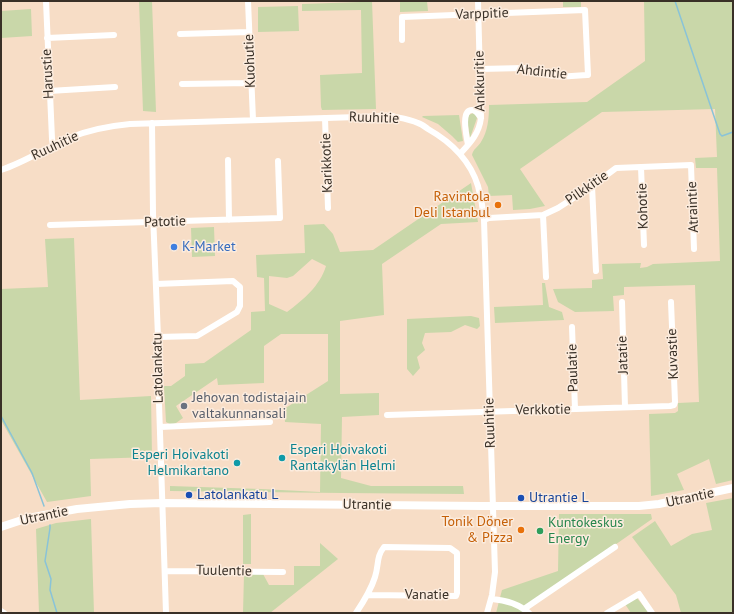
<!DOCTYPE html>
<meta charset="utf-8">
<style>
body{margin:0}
#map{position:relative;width:734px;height:614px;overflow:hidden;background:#f7ddc6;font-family:"PT Sans",sans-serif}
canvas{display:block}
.frame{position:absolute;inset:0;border:2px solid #393027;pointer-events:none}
</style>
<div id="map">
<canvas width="734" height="614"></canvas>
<div class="frame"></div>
</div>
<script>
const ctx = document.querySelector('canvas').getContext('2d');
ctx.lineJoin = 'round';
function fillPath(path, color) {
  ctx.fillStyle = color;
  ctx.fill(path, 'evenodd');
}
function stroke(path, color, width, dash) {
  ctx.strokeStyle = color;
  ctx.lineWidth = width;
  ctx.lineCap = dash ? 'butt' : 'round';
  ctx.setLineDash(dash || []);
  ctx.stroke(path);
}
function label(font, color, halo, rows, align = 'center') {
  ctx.font = font + ' "PT Sans",sans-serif';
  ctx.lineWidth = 3;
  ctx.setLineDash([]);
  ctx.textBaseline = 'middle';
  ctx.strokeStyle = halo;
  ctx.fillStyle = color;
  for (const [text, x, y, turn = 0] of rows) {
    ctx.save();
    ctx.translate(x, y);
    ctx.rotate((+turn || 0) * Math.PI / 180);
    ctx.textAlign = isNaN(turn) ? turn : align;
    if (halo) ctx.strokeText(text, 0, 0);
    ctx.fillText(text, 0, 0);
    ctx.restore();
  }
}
const green = new Path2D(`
 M 139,1 L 152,1 L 156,112 L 143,111 Z
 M 361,1 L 372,1 L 376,109 L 322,110 L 321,107 L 320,75 L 362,73 L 361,10 L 302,11 L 302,4 L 360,2 Z
 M 400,1 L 427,1 L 428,11 L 400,12 Z
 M 563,1 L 581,1 L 581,7 L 563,7 Z
 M 644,1 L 733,1 L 733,480 L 716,484 L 709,459 L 677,474 L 684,490 L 651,496 L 649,414 L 675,413 L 678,411 L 678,403 L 699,402 L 695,285 L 624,287 L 624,295 L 613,296 L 614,311 L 575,312 L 558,302 L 553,289 L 592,288 L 592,280 L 603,279 L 602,264 L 641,263 L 640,268 L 647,267 L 653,264 L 720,261 L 717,168 L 696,168 L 695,158 L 717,157 L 715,109 L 602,112 L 520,169 L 545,206 L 530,209 L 513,210 L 512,195 L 489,196 L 488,187 L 472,155 C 473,149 478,147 481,142 C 488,131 489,118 489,105 L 587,102 L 645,61 Z
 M 298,6 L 299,31 L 258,32 L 258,7 Z
 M 31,9 L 32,36 L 1,38 L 1,11 Z
 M 473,113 L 476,115 L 477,118 L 470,138 L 467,119 L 469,115 Z
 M 459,115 L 463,141 L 458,142 L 452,136 L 438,124 L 422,117 L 423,116 Z
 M 471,183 L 478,222 L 441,224 L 382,264 L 384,315 L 340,321 L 340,394 L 379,393 L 379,415 L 342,417 L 341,478 L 371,486 L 463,486 L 464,494 L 341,493 L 170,491 L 170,486 L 261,489 L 320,492 L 321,424 L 285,422 L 284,409 L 328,381 L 328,334 L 281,334 L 264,346 L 264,383 L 218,385 L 217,378 L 176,406 L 183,418 C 175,423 174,427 166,422 L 164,386 L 171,386 L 185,376 L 185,364 L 204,363 L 251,330 L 251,312 L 265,311 L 264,278 L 257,277 L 256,255 L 305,253 L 304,225 L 324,224 L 333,234 L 340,252 L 373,250 ZM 312,259 L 326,266 C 320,286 303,300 287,312 L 269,304 L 269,276 L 287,278 L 293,276 Z
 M 214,227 L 215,256 L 192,257 L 191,228 Z
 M 74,238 L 80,400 L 151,396 L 152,457 L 90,459 L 91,496 L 47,502 L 1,420 L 1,289 L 48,287 L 45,239 Z
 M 542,283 L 545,283 L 549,307 L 562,312 L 564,320 L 495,323 L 494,307 L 543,305 Z
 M 471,316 L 479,318 L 480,326 L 477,329 L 465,325 L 451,332 L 425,333 L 422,343 L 425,350 L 417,357 L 420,368 L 413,376 L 407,369 L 407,319 Z
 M 733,498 L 733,613 L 681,613 L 676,595 L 632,537 L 655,521 L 671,546 L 692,534 L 712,530 L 706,503 Z
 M 251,514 L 251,564 L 243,564 L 243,515 Z
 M 559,514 L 651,514 L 652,519 L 529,605 L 522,613 L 496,613 L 502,590 L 558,571 Z
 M 91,519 L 94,613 L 39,613 L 36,529 L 56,523 Z
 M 320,543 L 338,559 L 270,613 L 243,613 L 244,574 L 263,574 L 269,585 L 294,585 L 294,566 L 320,566 Z
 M 637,598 L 649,613 L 631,613 L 625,604 Z`);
const stream = new Path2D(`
 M 675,1 L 720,134 L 722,136 L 733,132
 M 1,416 L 32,473 L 44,506
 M 50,525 L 50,528 L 45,561 L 51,579 L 50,590 L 57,613`);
const minor = new Path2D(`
 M 46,1 L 52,139 L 53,146
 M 248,1 L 253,120
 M 180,34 L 249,32
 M 47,38 L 114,35
 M 402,40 L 402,17 L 585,10 L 588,75 C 576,75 560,78 549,75 C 540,74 533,70 524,68 L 480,69
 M 182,84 L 251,83
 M 49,91 L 115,87
 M 325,118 L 328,208
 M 152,123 L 153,214 L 158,337 L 159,403 L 166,613
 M 468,145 C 467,138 460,110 472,110 C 476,110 479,115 481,118
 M 460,154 C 470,143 479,134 481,118 L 478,1
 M 228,160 L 229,220
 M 641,167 L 644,245
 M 1,170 C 25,162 46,148 69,138 C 88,130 109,126 130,124 L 391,116 C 400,118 409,119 418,123 C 422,124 425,127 428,129 C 451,142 470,160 478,186 C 481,197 483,209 484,220 L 495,572 L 492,595 L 487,613
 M 592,186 L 596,271
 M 543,215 L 546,277
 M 484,220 L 489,218 L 543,215 L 558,208 L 592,186 L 616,168 L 691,165 L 694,249
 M 50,225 L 280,218 L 278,161
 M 156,284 L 233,281 L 240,287 L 240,306 L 237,312 L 197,336 L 158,337
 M 622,302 L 625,407
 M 572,327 L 575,409
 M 387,415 L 670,406 L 674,405 L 675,402 L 671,302
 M 160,427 L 270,422
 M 165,571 L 283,572
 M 492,599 C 504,600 519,604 529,613
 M 524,609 L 615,547
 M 1,611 L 4,613
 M 356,613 C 364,601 371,590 375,577 C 379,565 376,557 384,547 L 450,548 L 457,553 L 457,593 L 456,596 L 368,595
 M 607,613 L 639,594 L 652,613`);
const major = new Path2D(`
 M 1,527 L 28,518 L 77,509 L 130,504 L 162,503 L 482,506 L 639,506 L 659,504 L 733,488`);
const markers = [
 [498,205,4,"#e8710a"],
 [174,247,4,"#3f7fe0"],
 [184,406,4,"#6b7280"],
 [282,458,4,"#0f9aa8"],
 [237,463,4,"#0f9aa8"],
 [189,495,4,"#1a4fb4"],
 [521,498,4,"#1a4fb4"],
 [521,530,4,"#e8710a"],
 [540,531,4,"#2e9e5b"]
];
const streetNames = [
 ["Varppitie",482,14,-2],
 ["Kuohutie",250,61,-92],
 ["Ahdintie",542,72,6],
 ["Harustie",48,74,-93],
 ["Ankkuritie",480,81,-91],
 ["Ruuhitie",374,118,2],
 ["Ruuhitie",55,146,-25],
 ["Karikkotie",327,163,-92],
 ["Pilkkitie",587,188,-35],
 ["Kohotie",643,206,-92],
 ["Atraintie",693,207,-92],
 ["Patotie",165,222,-2],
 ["Kuvastie",673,354,-92],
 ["Jatatie",623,355,-92],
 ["Latolankatu",158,368,-91],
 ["Paulatie",573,368,-92],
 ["Verkkotie",543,410,-1],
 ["Ruuhitie",490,423,-92],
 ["Utrantie",690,498,-12],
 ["Utrantie",367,505,1],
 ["Utrantie",44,516,-12],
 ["Tuulentie",224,571,1],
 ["Vanatie",427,595]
];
const foodNames = [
 ["Ravintola",490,197],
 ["Deli Istanbul",490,213],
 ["Tonik Döner",513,522],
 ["& Pizza",513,538]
];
const shopNames = [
 ["K-Market",182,247]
];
const worshipNames = [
 ["Jehovan todistajain",192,398],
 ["valtakunnansali",192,414]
];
const cultureNames = [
 ["Esperi Hoivakoti",290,450],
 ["Rantakylän Helmi",290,466],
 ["Esperi Hoivakoti",229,455,"right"],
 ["Helmikartano",229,471,"right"]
];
const transitNames = [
 ["Latolankatu L",197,495],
 ["Utrantie L",529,498]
];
const leisureNames = [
 ["Kuntokeskus",548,523],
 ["Energy",548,539]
];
fillPath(green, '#c9d7a9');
stroke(stream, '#89c3d8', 1.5);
stroke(minor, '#fff', 6);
stroke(major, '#fff', 8);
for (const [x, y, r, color] of markers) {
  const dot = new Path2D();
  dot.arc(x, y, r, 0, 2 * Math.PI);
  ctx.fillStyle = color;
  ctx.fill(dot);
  stroke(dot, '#fcecde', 1.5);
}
label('14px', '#393027', '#fcecde', streetNames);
label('14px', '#c56008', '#fcecde', foodNames, 'right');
label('14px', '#366cbe', '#fcecde', shopNames, 'left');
label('14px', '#5b616d', '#fcecde', worshipNames, 'left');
label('14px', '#0d838f', '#fcecde', cultureNames, 'left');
label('14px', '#164399', '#fcecde', transitNames, 'left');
label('14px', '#27864d', '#fcecde', leisureNames, 'left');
</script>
